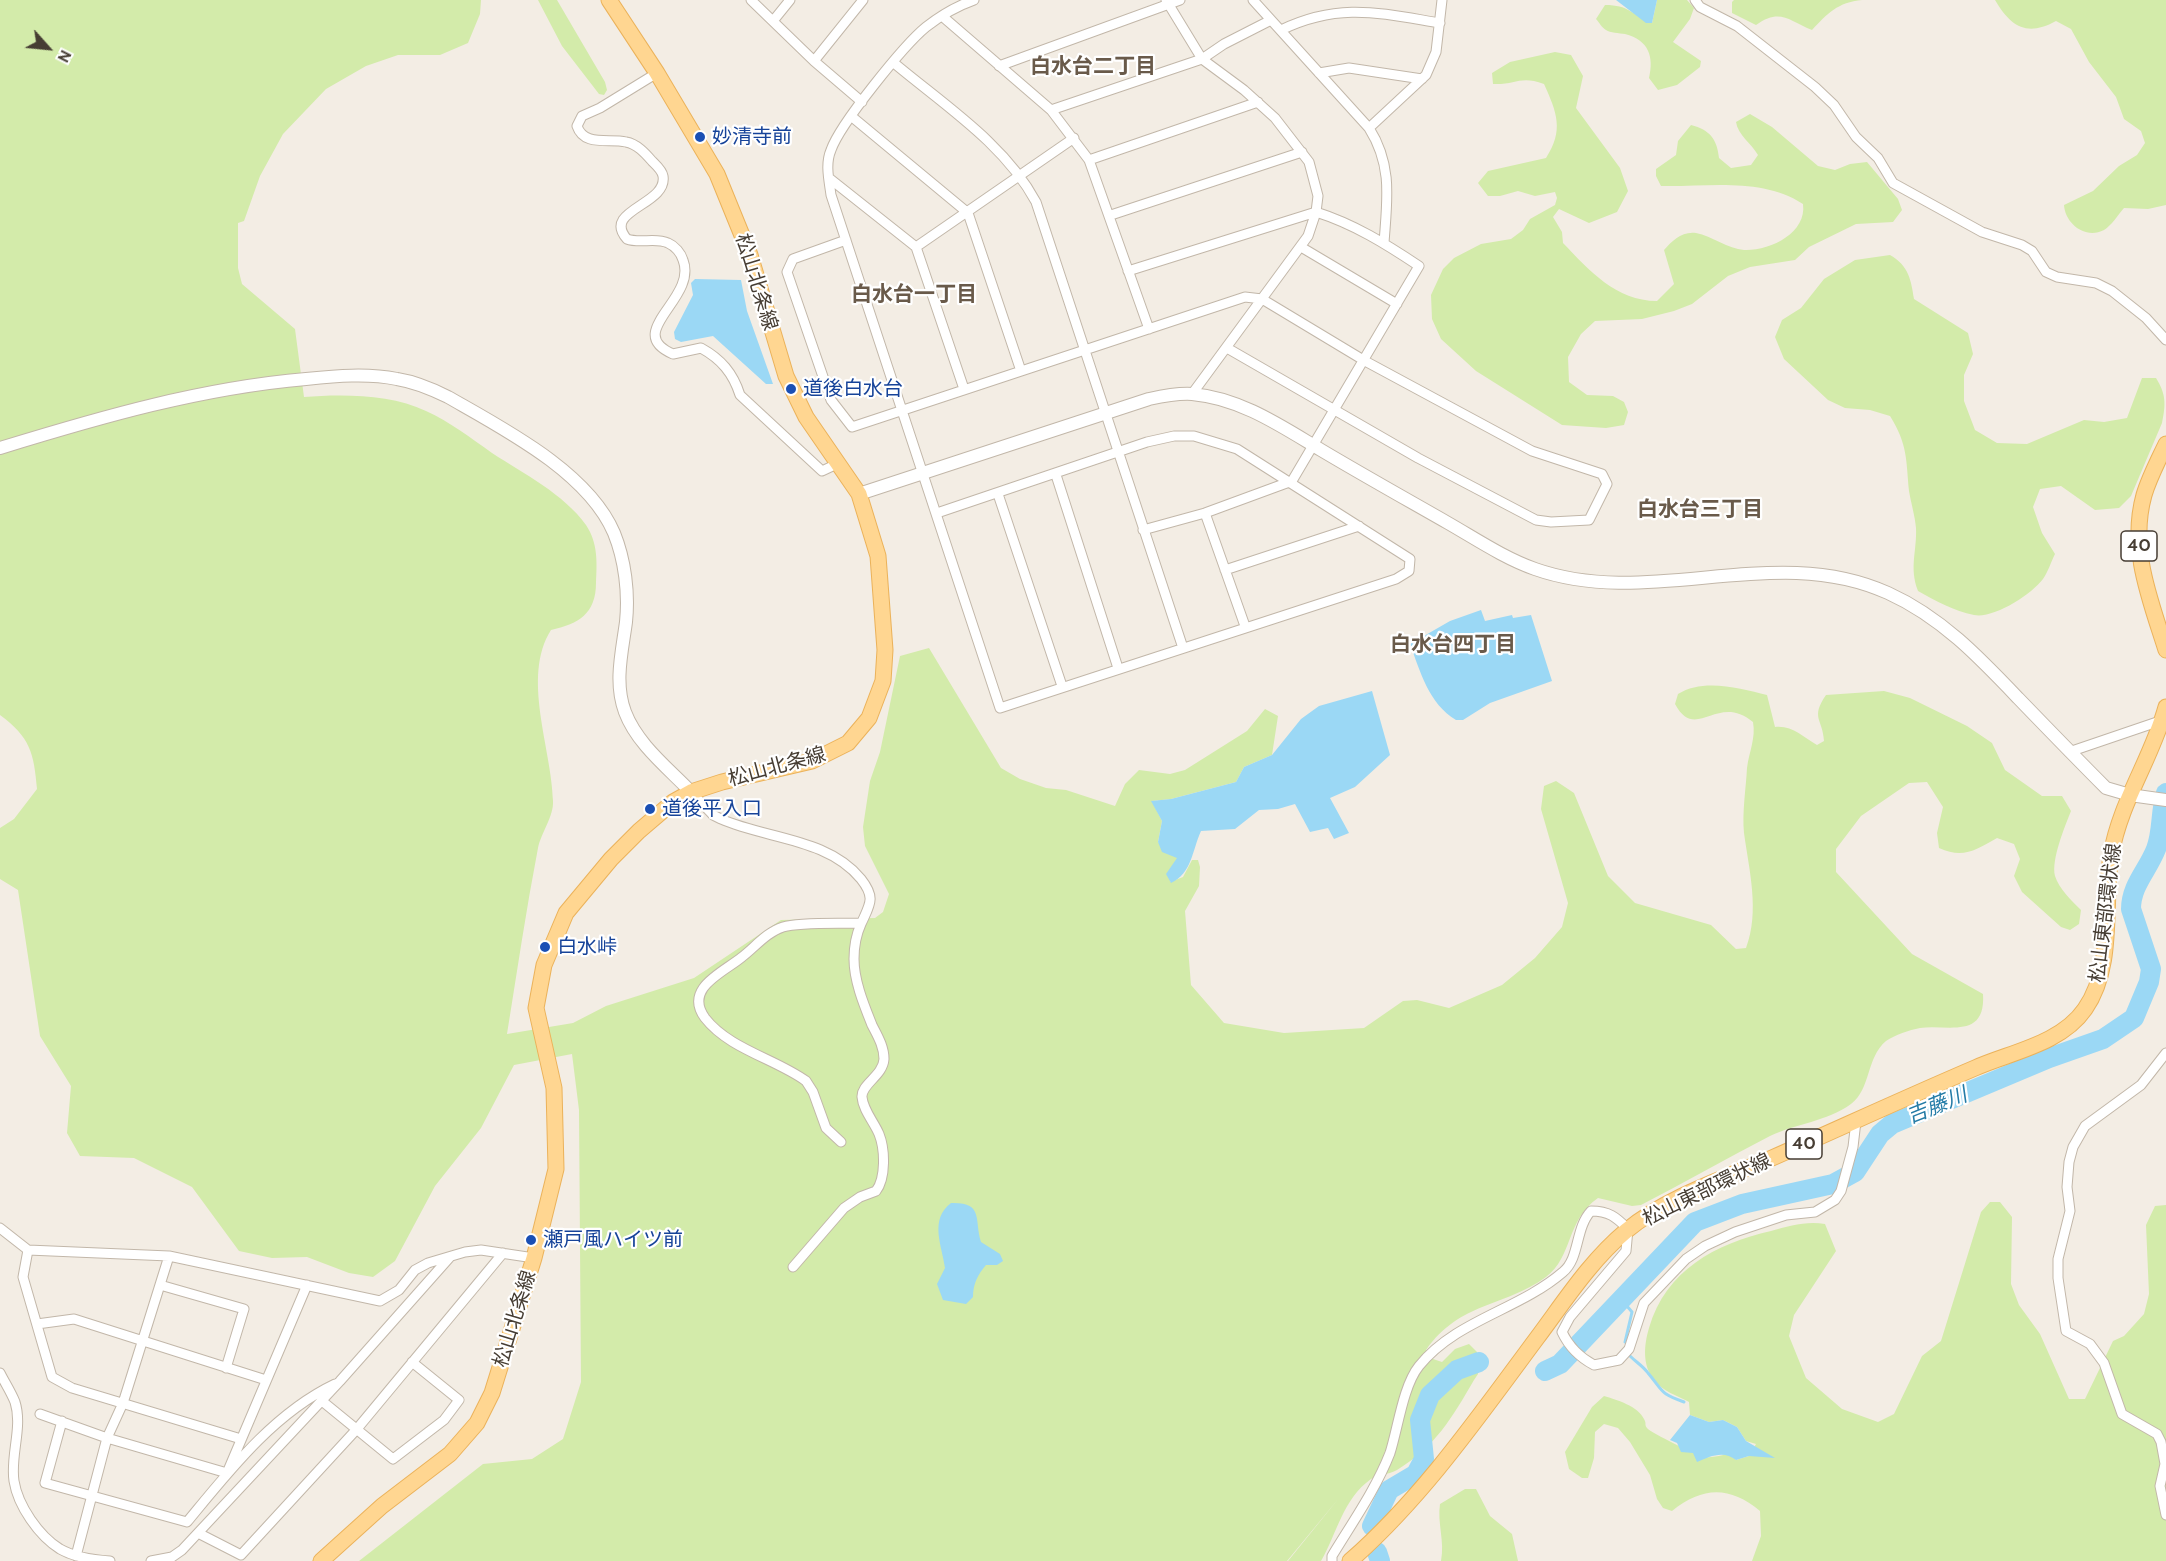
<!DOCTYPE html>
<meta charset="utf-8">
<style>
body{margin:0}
#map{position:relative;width:2166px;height:1561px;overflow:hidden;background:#f3ede4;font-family:Cabin,sans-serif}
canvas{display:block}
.north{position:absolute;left:18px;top:18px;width:60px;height:60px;-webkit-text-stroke:4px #fff;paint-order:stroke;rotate:117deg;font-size:16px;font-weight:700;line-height:24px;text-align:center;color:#463d33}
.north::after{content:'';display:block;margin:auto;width:21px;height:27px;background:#463d33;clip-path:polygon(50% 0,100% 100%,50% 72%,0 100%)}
</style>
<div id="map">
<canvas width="2166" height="1561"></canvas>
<div class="north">N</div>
</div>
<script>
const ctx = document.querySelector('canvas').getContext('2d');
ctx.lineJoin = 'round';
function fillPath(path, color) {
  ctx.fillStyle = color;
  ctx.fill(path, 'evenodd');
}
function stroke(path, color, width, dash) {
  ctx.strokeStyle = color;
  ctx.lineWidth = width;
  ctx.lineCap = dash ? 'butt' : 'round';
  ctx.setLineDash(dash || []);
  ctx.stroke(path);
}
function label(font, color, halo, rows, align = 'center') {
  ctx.font = font + ' Cabin,"Noto Sans JP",sans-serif';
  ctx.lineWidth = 4.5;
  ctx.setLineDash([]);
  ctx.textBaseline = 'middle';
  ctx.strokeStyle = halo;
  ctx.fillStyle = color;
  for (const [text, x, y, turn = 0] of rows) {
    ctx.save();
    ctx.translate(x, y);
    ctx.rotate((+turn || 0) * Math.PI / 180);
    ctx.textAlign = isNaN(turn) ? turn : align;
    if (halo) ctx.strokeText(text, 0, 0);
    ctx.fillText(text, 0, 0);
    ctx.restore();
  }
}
const green = new Path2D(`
 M 0,0 L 481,0 L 480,14 L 468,43 L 440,55 L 398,55 L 366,66 L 326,89 L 283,134 L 260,176 L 244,221 L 238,223 L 238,268 L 242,284 L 295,329 L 304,397 C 342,394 391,394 426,411 C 450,422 471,438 492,453 C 524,474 564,494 586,525 C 598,543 597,562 596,583 C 596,614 578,624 551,630 C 521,677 552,749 553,801 C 554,816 541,833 538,848 C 526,910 517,972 507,1034 L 573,1023 L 606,1006 L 694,978 L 781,920 L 875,918 L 883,912 L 889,894 L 865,846 L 863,827 L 870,781 L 880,752 L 900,656 L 929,648 L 1001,768 L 1020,779 L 1046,788 L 1066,790 L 1115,806 L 1125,784 L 1139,770 L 1170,774 L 1185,770 L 1247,731 L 1265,709 L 1278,716 L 1272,755 L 1244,767 L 1236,782 L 1171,799 L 1152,801 L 1162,821 L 1158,842 L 1178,858 L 1170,882 L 1183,877 L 1192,860 L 1198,860 L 1200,867 L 1199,886 L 1185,911 L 1191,985 L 1224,1023 L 1284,1033 L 1364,1028 L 1403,1001 L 1417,1000 L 1449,1008 L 1502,985 L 1535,958 L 1562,927 L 1568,903 L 1541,809 L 1544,786 L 1556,781 L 1574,793 L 1608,876 L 1635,903 L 1711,925 L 1736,949 L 1746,948 C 1760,911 1749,870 1744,833 C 1742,812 1746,788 1747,768 C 1749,752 1756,738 1753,722 C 1717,692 1696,743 1675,704 L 1678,694 C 1703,678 1740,688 1767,695 L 1775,727 C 1792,725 1803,737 1817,745 L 1824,741 C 1823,719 1810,718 1826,695 L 1884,691 L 1910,698 L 1967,726 L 1992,743 L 2005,770 L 2042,796 L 2062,796 L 2071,811 C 2065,826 2051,860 2055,876 C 2059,889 2072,901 2081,910 L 2079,924 L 2070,930 L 2061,927 L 2022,892 L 2014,876 L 2020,859 L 2014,844 L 1997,838 C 1976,850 1963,859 1939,848 L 1937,833 L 1943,807 L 1927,782 L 1909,783 L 1861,816 L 1836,849 L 1836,872 L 1912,954 L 1983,994 C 1986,1040 1947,1024 1920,1028 C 1909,1030 1895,1035 1886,1041 C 1866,1058 1871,1089 1851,1104 C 1826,1122 1797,1123 1770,1136 C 1727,1158 1684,1183 1641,1205 L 1632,1206 L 1598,1198 C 1566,1220 1573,1257 1546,1277 C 1503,1308 1461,1301 1426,1350 L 1433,1359 L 1442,1362 L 1455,1349 L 1469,1344 L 1477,1352 L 1478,1374 L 1474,1380 C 1452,1418 1435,1447 1397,1470 C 1389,1475 1378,1474 1371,1479 C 1343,1499 1337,1533 1321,1561 L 1288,1561 L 1339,1498 L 1287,1561 L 359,1561 L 483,1464 L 532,1459 L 563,1439 L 581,1382 L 579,1110 L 572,1054 L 514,1065 L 481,1128 L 435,1186 L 395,1261 L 373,1277 L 349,1273 L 307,1257 L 272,1258 L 239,1251 L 192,1187 L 134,1158 L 80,1156 L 67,1133 L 71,1086 L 40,1036 L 18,890 L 0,879 L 0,828 L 14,819 L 37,789 C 34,753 30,737 0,715 Z
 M 538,0 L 557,0 L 605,82 L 607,90 L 604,95 L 599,94 L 562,46 Z
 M 1657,0 L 1687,0 L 1694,8 L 1690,19 L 1673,42 L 1701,61 L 1700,67 L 1677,85 L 1658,90 L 1649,78 C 1654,57 1649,40 1625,34 C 1619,33 1610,33 1606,30 C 1602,28 1599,22 1596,19 L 1605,5 C 1629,5 1631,14 1652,23 Z
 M 1734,0 L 1862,0 C 1838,2 1827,14 1812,30 C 1788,20 1780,8 1756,25 L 1732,13 L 1732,2 Z
 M 1995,0 L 2166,0 L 2166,205 L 2148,209 L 2124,208 C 2118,215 2111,226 2104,230 C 2085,240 2065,223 2064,205 L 2093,191 L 2119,166 L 2137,155 L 2145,143 L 2141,131 L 2124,119 L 2116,97 L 2089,62 L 2071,29 L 2056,21 C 2027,37 2011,27 1995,0 Z
 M 1555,52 L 1571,55 L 1583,76 L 1576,108 L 1620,168 L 1628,191 L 1617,212 L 1589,223 L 1559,209 L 1553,217 L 1562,232 L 1563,243 C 1589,270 1616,301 1657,301 L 1674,284 L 1664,250 C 1672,241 1682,231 1696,233 C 1712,236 1728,249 1744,250 C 1770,251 1807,233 1803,204 C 1762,177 1708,187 1661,186 L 1656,176 L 1656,169 L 1676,155 L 1678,141 L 1691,125 C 1710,130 1717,139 1719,158 L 1731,168 L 1751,165 L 1758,155 C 1751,143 1738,135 1736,122 L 1750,114 L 1772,127 L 1818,166 L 1835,170 L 1850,164 L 1867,162 L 1898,199 L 1902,210 L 1893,222 L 1856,224 L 1809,247 L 1795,260 L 1750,267 L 1728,276 L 1692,304 L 1674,311 L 1642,319 L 1595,321 L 1581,334 L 1568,357 L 1569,382 L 1587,395 L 1613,396 L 1624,402 L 1628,412 L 1624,425 L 1606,428 L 1562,425 L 1476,371 L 1441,339 L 1432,319 L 1431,295 L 1443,269 L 1454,258 L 1481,244 L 1511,239 L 1523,230 L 1530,219 L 1555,205 L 1557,198 L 1555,192 L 1535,196 L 1518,191 L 1500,196 L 1488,196 L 1478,183 L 1488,171 L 1546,158 C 1564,130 1557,113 1544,84 C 1520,75 1516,85 1493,84 L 1492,73 L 1510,62 Z
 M 1890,255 C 1909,266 1911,280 1914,299 L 1968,333 L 1973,354 L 1964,375 L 1964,401 L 1975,430 L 1997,443 L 2027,444 L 2084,420 L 2104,422 L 2127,418 L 2142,378 L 2156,378 C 2166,394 2166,404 2162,423 L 2131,496 L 2119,508 L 2095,510 L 2061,486 L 2040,489 L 2033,507 L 2042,533 L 2055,554 C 2051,562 2048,572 2043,579 C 2031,595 1993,619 1974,615 C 1954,611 1936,601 1918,591 C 1909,567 1917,552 1916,528 C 1915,516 1911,503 1909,491 C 1906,460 1908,445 1890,416 L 1870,410 L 1845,408 L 1828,400 L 1784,359 L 1775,337 L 1782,320 L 1801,308 L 1824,279 L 1855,260 Z
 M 1990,1202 L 2000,1202 L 2012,1217 L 2011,1284 L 2019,1305 L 2040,1334 L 2069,1399 L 2085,1399 L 2113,1341 L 2124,1336 L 2144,1314 L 2149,1294 L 2146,1225 L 2155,1206 L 2166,1205 L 2166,1561 L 1752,1561 L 1761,1536 L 1760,1511 C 1730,1486 1703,1486 1672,1511 L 1663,1508 L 1657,1499 L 1650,1475 L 1630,1442 L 1618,1428 L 1604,1424 L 1595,1432 L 1594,1458 L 1588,1478 L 1582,1478 L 1569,1469 L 1565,1452 L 1592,1407 L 1604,1396 C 1617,1400 1638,1406 1644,1419 C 1647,1424 1644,1424 1647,1428 C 1651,1433 1698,1456 1706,1457 C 1712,1458 1722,1455 1729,1454 L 1736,1460 L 1749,1456 L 1756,1444 L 1746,1441 L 1737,1427 L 1723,1420 L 1709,1422 L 1690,1415 L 1689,1402 C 1678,1396 1662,1391 1654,1380 C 1642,1365 1644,1345 1649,1328 C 1666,1270 1715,1244 1771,1231 C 1789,1226 1806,1221 1825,1224 L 1836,1251 L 1794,1315 L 1789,1336 L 1806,1378 L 1842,1409 L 1878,1422 L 1894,1414 L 1922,1356 L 1941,1341 L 1981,1212 Z
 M 1465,1489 L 1476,1489 L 1490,1516 L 1512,1534 L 1518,1561 L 1441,1561 C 1445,1541 1437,1523 1440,1504 Z`);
const water = new Path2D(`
 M 1616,0 L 1657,0 L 1652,23 L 1646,23 Z
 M 695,279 L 741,280 L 747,311 L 773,384 L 766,384 L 713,336 L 681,342 L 675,339 L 674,332 L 693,295 L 691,283 Z
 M 1481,610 L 1485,621 L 1512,615 L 1513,618 L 1531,615 L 1552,681 L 1490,703 L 1463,720 L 1456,720 C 1429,704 1420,671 1410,644 L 1450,621 Z
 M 1372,691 L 1390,755 L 1355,787 L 1330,798 L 1349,833 L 1334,839 L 1328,828 L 1310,832 L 1295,804 L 1278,809 L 1259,810 L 1235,829 L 1201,831 C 1192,851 1192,873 1171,883 L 1166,874 L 1177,858 L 1162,852 L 1158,842 L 1162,821 L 1151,801 L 1171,799 L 1236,782 L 1244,767 L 1272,755 L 1301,719 L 1319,706 Z
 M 951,1203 C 984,1202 974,1219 981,1242 L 1000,1254 L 1003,1261 L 997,1265 L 986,1265 C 978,1274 973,1284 973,1297 L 966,1304 L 943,1300 L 937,1284 L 945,1268 C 942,1245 929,1220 951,1203 Z
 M 1690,1415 L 1709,1422 L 1723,1420 L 1737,1427 L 1746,1441 L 1775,1458 L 1749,1456 L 1736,1460 C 1724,1450 1710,1456 1697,1462 L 1693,1453 L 1681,1452 L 1677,1443 L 1670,1440 Z`);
const stream = new Path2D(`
 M 1621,1299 L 1632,1312 L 1625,1342
 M 1630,1356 C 1636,1362 1643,1366 1648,1373 C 1664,1392 1659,1393 1684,1402`);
const river = new Path2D(`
 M 1545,1371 L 1560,1364 L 1695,1222 L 1742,1204 L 1833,1184 L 1855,1172 L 1880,1134 L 1892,1124 L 2049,1058 L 2103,1039 L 2134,1018 L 2149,982 L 2151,969 L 2131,909 C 2131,885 2148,870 2156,849 C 2163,831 2160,812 2166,793
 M 1372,1526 L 1389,1490 L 1416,1474 L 1424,1459 L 1420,1420 L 1430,1395 L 1457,1370 L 1479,1362
 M 1377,1552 L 1380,1561`);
const minor = new Path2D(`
 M 751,0 L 814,61 L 862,102
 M 1166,0 L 1202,59 L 1244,90 L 1275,118 L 1309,162 L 1318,196 L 1316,212 L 1308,236 L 1192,394
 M 1253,0 L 1369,128 C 1393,166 1387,200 1384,243
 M 1695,0 L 1700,7 L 1737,26 L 1815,87 L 1834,105 L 1856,137 L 1878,158 L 1893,183 L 1982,232 L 2022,245 L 2032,251 L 2046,272 L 2057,277 L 2096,283 L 2112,291 L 2146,318 L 2166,340
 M 942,16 L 1051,110 L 1089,160 L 1149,329
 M 773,21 L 790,0
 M 1281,30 C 1339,2 1379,13 1440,23
 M 814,61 L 863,0
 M 894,63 C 944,105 1005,144 1036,202 L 1183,648
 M 999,66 L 1180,0
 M 657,73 L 600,108 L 582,116 L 577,126 C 584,147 609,138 626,142 C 637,144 645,153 652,161 C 656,165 662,170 663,176 C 668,205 601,210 627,239 C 640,244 655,237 668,243 C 675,246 681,253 683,260 C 698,299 622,332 673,354 L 701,348 C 721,359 733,373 740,395 L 822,471 L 839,463
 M 1319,73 L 1349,68 L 1422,79
 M 1051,110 L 1202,59 L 1224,44 L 1271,20
 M 851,116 L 968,213 L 1021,371
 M 1369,128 L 1426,75 L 1436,52 L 1442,0
 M 1089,160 L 1258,102
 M 829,178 L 916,247 L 964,389
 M 1111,215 L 1302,152
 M 846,240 L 793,259 L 787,272 L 831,400 L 852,427 L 1245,297 L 1262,299 L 1365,361 L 1532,451 L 1602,474 L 1607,484 L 1589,520 L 1551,522 L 1536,520 L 1418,458 L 1227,348
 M 916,247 L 1074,138
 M 1301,247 L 1397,304
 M 1128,271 L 1316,212 C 1354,224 1386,244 1419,266 L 1292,481 L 1205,513 L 1143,530
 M 1056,475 L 1118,668
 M 998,494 L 1062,686
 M 937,513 L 1147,442 L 1174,436 L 1194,436 L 1237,449 L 1410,559 L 1409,571 L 1396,579 L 1000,708 L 831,195 C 829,180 825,164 831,150 C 840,124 904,45 926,27 C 940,16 957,6 974,0
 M 1205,513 L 1245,626
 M 1225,570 L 1359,526
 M 2069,752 L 2163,720
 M 691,792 L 713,815 L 721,819 C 766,839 828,838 861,879 C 876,898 870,904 861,924 C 856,935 854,947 854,959 C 854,981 864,1005 872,1025 C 877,1035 884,1046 884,1059 C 883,1076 861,1084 862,1097 C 863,1110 874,1122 879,1134 C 885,1149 886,1178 876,1191 L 860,1197 L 844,1208 L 793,1267
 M 2166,1053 L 2141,1085 L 2085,1126 L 2073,1147 L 2069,1162 L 2067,1187 L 2070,1211 L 2058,1259 L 2058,1278 L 2066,1331 L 2090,1344 L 2104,1363 L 2122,1414 L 2157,1434 L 2161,1442 L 2165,1464 L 2160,1486 L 2166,1515
 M 841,1142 L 826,1128 L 813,1092 L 806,1081 C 776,1059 729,1049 705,1018 C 683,988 724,972 742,957 C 755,947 767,932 783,927 C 801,922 840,924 861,923
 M 0,1228 L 28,1250 L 169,1256 L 380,1301 L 399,1290 L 415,1270 L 428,1263 L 465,1252 L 481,1250 L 534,1258
 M 28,1250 L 23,1277 L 52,1377 L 72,1388 L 241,1439
 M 160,1285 L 244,1309 L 226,1368
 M 37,1324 L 74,1319 L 266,1380
 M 0,1373 C 5,1383 11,1392 15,1402 C 23,1427 10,1456 14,1481 C 18,1506 39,1536 60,1549 C 74,1557 94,1560 110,1561
 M 322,1401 L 393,1459 L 444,1420 L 459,1400 L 412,1362
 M 40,1414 L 107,1438 L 227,1473 L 307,1285
 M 62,1421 L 45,1483 L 187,1522 C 229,1471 274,1413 335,1384
 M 198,1533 L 241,1555 L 356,1430 L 503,1253
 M 76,1556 L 107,1438 L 123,1403 L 169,1256
 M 151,1561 L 172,1557 L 182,1550 L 340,1381 L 450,1257
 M 1332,1561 L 1332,1556 C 1352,1523 1376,1489 1390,1453 C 1398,1428 1403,1386 1419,1366 C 1456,1320 1519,1310 1563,1272 C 1580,1258 1575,1228 1591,1211 C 1609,1211 1616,1217 1628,1229 L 1626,1251 L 1570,1317 L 1562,1332 C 1569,1347 1579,1357 1594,1365 L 1619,1360 L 1629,1349 L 1644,1303 L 1686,1259 L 1705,1246 L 1735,1232 L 1786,1215 L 1815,1212 L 1835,1200 L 1841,1191 L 1853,1147 L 1856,1121`);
const tertiary = new Path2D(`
 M 0,448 C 101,417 201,388 306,379 C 336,376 367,373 397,379 C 416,382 432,389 448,397 C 504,429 588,472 614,533 C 625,560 629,593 626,622 C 622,652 614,683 625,712 C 637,744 668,768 691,792
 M 859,494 L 1149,399 C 1163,396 1178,393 1192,394 C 1240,398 1281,426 1321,450 C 1363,475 1406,499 1448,523 C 1476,539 1504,558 1535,569 C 1651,610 1774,541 1888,593 C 1941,617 1979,657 2018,698 C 2047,728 2076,758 2106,788 L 2130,795 L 2166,800`);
const primary = new Path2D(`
 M 2166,444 C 2158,461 2149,478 2144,495 C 2129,549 2150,599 2166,650
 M 321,1561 L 382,1506 L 450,1454 L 477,1423 L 492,1393 L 534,1258 L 556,1169 L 554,1088 L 536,1008 L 544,965 L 566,913 L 611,859 L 639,831 L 673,802 L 691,792 L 722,782 L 812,761 L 848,743 L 869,718 L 883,681 L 885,650 L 878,556 L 859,494 L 806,417 L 786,376 L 750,255 L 717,174 L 657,73 L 609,0
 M 1350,1561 C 1423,1497 1479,1416 1537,1338 C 1564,1302 1590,1261 1626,1231 C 1665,1198 1725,1178 1772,1158 C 1840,1128 1907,1097 1975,1068 C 2011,1052 2061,1044 2085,1009 C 2115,966 2103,905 2111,855 C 2120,802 2152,758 2166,707`);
const markers = [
 [700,137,6,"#1a4fb4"],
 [791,389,6,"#1a4fb4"],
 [650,809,6,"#1a4fb4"],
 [545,947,6,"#1a4fb4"],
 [531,1240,6,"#1a4fb4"]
];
const shields = [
 [2139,546,36],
 [1804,1144,36]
];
const shieldNames = [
 ["40",2139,546],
 ["40",1804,1144]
];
const transitNames = [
 ["妙清寺前",712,137],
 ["道後白水台",803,389],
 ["道後平入口",662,809],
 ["白水峠",557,947],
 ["瀬戸風ハイツ前",543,1240]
];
const streetNames = [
 ["松山北条線",756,282,73],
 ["松山北条線",777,767,-15],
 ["松山東部環状線",2106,913,-83],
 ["松山東部環状線",1707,1190,-26],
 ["松山北条線",515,1319,-73]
];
const neighbourhoodNames = [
 ["白水台二丁目",1093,67],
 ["白水台一丁目",914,295],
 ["白水台三丁目",1700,510],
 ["白水台四丁目",1453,645]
];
const waterNames = [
 ["吉藤川",1937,1106,-22]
];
fillPath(green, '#d3ebaa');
fillPath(water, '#9bd8f5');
stroke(stream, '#9bd8f5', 3);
stroke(river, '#9bd8f5', 20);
stroke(minor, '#c2b7a9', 11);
stroke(tertiary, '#c2b7a9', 14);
stroke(primary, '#ebb25a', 17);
stroke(minor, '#fff', 9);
stroke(tertiary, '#fff', 12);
stroke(primary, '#ffd691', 15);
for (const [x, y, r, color] of markers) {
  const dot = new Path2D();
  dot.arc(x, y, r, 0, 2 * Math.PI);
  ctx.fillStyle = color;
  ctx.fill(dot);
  stroke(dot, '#fff', 2);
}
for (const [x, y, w] of shields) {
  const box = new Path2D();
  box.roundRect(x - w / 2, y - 15, w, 30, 4.5);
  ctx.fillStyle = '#fff';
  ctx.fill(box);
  stroke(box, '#463d33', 1.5);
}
label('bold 18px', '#463d33', null, shieldNames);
label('20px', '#164399', '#fff', transitNames, 'left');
label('20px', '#463d33', '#fff', streetNames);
label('bold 21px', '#695a4a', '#fff', neighbourhoodNames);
label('italic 21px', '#247ca7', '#fff', waterNames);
</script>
